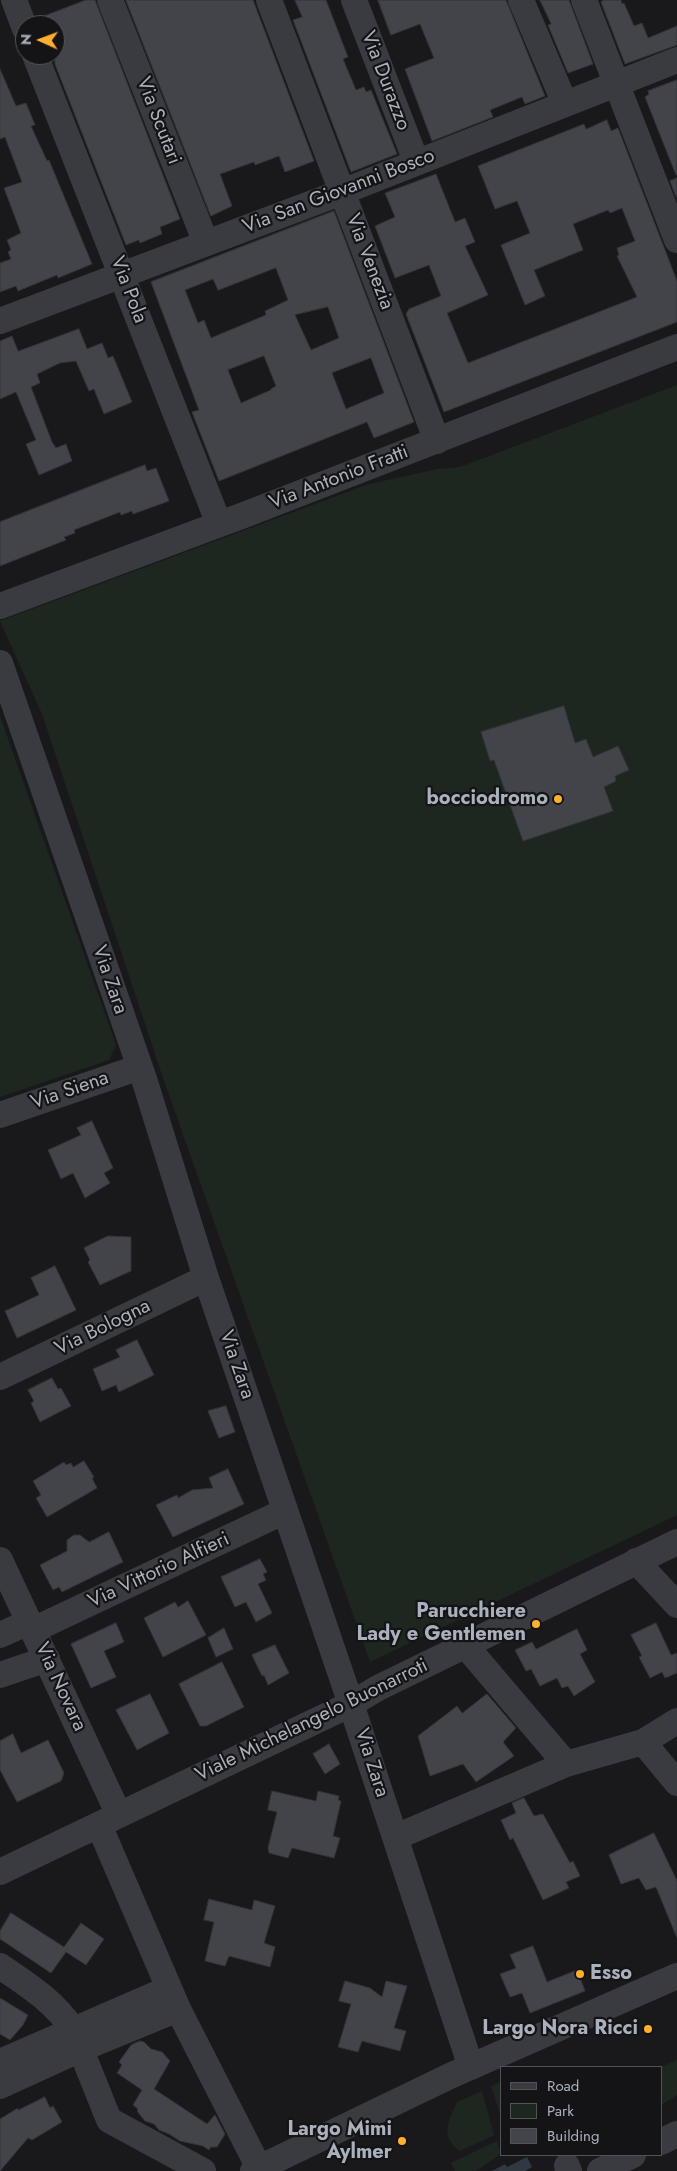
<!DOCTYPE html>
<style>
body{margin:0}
#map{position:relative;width:677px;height:2171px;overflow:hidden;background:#19191c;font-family:Jost,sans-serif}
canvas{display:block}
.legend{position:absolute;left:500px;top:2066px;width:162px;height:90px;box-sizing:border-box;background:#141417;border:1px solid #505359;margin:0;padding:6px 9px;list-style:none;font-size:15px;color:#abb1bc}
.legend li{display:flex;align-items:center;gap:10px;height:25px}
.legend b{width:25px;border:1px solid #505359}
.north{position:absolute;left:15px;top:15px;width:50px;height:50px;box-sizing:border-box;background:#141417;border:1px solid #505359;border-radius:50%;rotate:272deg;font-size:14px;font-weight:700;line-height:20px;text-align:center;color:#abb1bc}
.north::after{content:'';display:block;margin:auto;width:18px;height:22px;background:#ffaf2e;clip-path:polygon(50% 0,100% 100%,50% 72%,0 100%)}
</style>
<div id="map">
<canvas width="677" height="2171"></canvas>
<ul class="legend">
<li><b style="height:6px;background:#3a3b41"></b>Road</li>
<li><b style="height:14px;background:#1e271f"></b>Park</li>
<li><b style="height:14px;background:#434449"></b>Building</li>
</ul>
<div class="north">N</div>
</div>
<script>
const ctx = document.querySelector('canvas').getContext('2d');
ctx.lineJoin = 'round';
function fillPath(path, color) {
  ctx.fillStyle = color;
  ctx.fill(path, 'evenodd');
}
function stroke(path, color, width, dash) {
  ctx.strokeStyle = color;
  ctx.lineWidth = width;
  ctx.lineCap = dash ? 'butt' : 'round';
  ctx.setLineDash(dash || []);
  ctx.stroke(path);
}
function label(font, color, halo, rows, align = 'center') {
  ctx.font = font + ' Jost,sans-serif';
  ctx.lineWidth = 4.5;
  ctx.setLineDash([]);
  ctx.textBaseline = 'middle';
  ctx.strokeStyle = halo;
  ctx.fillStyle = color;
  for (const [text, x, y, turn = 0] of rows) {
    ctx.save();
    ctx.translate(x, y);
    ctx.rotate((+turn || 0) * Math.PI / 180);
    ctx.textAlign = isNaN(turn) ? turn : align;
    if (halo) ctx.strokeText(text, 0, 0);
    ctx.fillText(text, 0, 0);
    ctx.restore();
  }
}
const green = new Path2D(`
 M 677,385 L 677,1515 L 370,1662 L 162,1075 L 42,714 L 0,621 L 369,484 L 438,469 L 460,467 Z
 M 0,716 L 116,1045 L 109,1060 L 0,1097 Z
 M 677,2060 L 677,2095 L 661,2105 L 661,2067 Z
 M 501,2082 L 501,2116 L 491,2086 Z
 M 482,2091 L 494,2135 L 460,2151 C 439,2137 449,2120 457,2102 Z
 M 497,2141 L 500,2152 L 498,2156 L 476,2171 L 455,2171 L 451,2163 Z`);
const water = new Path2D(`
 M 527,2157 L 532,2167 L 525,2171 L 492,2171 L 505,2164 L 507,2167 Z`);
const building = new Path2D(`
 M 86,0 L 95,0 L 180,219 L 160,227 L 162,234 L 140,243 L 139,240 L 126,245 L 60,77 L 55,64 L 55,25 L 39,25 L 37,19 Z
 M 126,0 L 253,0 L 314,161 L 285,172 L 279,156 L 255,165 L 254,162 L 220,174 L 232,206 L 211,216 Z
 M 295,0 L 326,0 L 348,57 L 343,59 L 356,90 L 364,87 L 366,92 L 371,90 L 397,154 L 351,172 L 293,20 L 302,17 Z
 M 378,0 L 506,0 L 545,96 L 525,104 L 522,97 L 490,110 L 493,117 L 432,141 L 405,69 L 434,58 L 420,24 L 391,35 Z
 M 540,0 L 569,0 L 593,64 L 568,73 L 548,25 L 551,24 Z
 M 604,0 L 621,0 L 622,4 L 624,3 L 634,26 L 642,23 L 648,38 L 677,26 L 677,45 L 625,64 L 601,2 Z
 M 0,69 L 16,106 L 26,103 L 35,125 L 31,126 L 47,161 L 49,160 L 92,264 L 58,278 L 57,275 L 18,291 L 16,286 L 0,292 L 0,263 L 11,259 L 8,252 L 11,250 L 7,240 L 21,233 L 4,188 L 22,182 L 5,137 L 0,139 Z
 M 677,80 L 677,175 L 676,175 L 645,97 L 649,94 L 648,91 Z
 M 607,120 L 611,131 L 618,128 L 677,281 L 677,322 L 444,412 L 406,314 L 409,309 L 441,296 L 429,265 L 395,278 L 375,226 L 395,217 L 385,193 L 436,174 L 455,222 L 465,218 L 475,242 L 465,246 L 488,295 L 447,313 L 468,363 L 637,297 L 617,256 L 619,255 L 617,248 L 635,241 L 622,208 L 610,213 L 608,210 L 573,224 L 583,250 L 534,270 L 545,296 L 525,305 L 501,245 L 530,233 L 517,201 L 495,209 L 478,166 L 584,124 L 586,129 Z
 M 677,178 L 677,197 L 676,197 L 670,181 Z
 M 334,211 L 414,422 L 374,438 L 367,422 L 219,481 L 192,412 L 199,410 L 151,282 ZM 276,268 L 288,300 L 265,311 L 266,315 L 211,338 L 204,320 L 198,323 L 185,290 L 213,279 L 218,290 ZM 328,307 L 339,338 L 311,350 L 295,315 ZM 264,356 L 276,386 L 271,389 L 271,390 L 241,403 L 228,370 ZM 371,358 L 384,393 L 346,409 L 332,373 Z
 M 79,329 L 87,349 L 102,343 L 108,358 L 113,356 L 132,402 L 104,414 L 94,389 L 89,391 L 76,361 L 60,363 L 37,374 L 40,383 L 31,387 L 52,442 L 56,448 L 66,444 L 72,461 L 39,475 L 26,444 L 36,440 L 16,392 L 0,399 L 0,341 L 12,336 L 18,351 Z
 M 145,465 L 147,471 L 156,468 L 169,501 L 133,514 L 132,511 L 121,515 L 120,512 L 74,530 L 75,533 L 64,537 L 66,540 L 0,566 L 0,522 Z
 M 564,706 L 575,743 L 586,739 L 593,757 L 618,746 L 629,770 L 615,776 L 616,781 L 604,787 L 613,811 L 523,841 L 494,760 L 490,761 L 481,732 Z
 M 92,1121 L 113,1168 L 104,1173 L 110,1183 L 85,1198 L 73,1173 L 61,1179 L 48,1150 L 81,1135 L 77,1128 Z
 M 108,1236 L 131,1237 L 131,1271 L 100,1285 L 88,1262 L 90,1260 L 84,1248 Z
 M 55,1266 L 76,1310 L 17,1338 L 5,1311 L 39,1295 L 31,1278 Z
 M 137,1340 L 154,1375 L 119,1392 L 116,1385 L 102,1391 L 93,1369 L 120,1357 L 116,1350 Z
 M 52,1378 L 58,1389 L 61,1388 L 71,1406 L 40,1422 L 31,1403 L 34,1401 L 28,1390 Z
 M 226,1406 L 235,1432 L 219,1438 L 208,1411 Z
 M 84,1461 L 94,1477 L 92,1478 L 97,1488 L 47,1517 L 36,1498 L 41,1495 L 33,1481 L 64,1462 L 66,1465 L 71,1463 L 73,1467 Z
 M 228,1469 L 244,1504 L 173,1537 L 156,1505 L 177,1495 L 178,1498 L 192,1490 L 213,1488 L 209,1478 Z
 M 109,1532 L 123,1562 L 62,1592 L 59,1587 L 53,1590 L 40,1565 L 67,1551 L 67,1540 L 74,1535 L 80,1535 L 89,1542 Z
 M 260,1559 L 267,1572 L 263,1574 L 266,1580 L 258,1584 L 272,1613 L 256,1622 L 246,1602 L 235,1607 L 221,1577 Z
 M 188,1601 L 206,1635 L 163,1657 L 144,1618 L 175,1602 L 178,1607 Z
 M 116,1623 L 124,1642 L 104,1651 L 116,1677 L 91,1688 L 71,1644 Z
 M 656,1623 L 671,1655 L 677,1653 L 677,1673 L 665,1678 L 662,1672 L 650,1678 L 639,1657 L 642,1656 L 631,1635 Z
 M 224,1628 L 233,1649 L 216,1657 L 208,1638 Z
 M 577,1629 L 587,1650 L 580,1654 L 595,1682 L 574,1696 L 568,1686 L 562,1688 L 557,1678 L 540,1686 L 531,1669 L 526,1671 L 515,1650 L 532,1642 L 536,1649 Z
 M 275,1645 L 289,1673 L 268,1685 L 264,1675 L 262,1676 L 252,1655 Z
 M 222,1662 L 244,1707 L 206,1726 L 200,1726 L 179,1684 Z
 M 150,1694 L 169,1733 L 137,1750 L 116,1710 Z
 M 487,1694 L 516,1728 L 503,1742 L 514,1756 L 476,1782 L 463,1764 L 430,1776 L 418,1736 L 457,1706 L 462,1713 Z
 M 13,1734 L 21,1753 L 48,1740 L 64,1773 L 61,1781 L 17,1802 L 0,1770 L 0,1741 Z
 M 329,1744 L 340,1764 L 325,1774 L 313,1754 Z
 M 272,1791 L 316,1801 L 318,1791 L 339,1796 L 338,1800 L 341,1801 L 333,1836 L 340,1838 L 334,1858 L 292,1848 L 288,1858 L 269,1853 L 268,1848 L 277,1812 L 268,1810 Z
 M 524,1798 L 534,1816 L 543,1814 L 570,1863 L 573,1861 L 580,1876 L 566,1882 L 569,1888 L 543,1900 L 513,1838 L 510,1840 L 501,1820 L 516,1813 L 512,1803 Z
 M 654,1833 L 677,1881 L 677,1938 L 656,1887 L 646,1890 L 639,1878 L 621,1884 L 609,1855 Z
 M 209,1899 L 252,1910 L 254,1900 L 275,1906 L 264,1943 L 275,1947 L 270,1967 L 229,1956 L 225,1966 L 205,1961 L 214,1922 L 204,1920 Z
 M 11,1913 L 64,1947 L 81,1923 L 104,1939 L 86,1965 L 66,1952 L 51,1973 L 0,1939 L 0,1931 Z
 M 533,1946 L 547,1982 L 577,1970 L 585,1991 L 530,2013 L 522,1993 L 510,1997 L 500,1974 L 516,1968 L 510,1955 Z
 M 345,1981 L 370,1988 L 382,1997 L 386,1981 L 407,1986 L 394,2028 L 406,2031 L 400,2051 L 362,2041 L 358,2052 L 338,2047 L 351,2004 L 339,2001 Z
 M 0,1998 L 28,2015 L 23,2025 L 10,2040 L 0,2034 Z
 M 140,2041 L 144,2042 L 151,2049 L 162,2052 L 170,2061 L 154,2089 L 207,2124 L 215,2115 L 225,2134 L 217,2147 L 211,2147 L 209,2150 L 203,2146 L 180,2141 L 169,2134 L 159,2130 L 154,2124 L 145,2121 L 137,2111 L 138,2109 L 133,2105 L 142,2090 L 117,2073 L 122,2065 L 119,2062 L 131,2045 Z
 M 45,2097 L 50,2108 L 53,2106 L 62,2122 L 32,2140 L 28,2138 L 0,2171 L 0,2119 L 18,2108 L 18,2110 Z`);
const minor = new Path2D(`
 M 14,0 L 25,29
 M 110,0 L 206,243
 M 269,0 L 437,441
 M 354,0 L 416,161
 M 521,0 L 565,104
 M 584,0 L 677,240
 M 35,55 L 219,524
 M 0,321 L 342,192 L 677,60
 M 0,606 L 244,515 L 677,347
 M 0,663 L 145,1082 L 206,1278 L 351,1704 L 471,2067
 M 0,1115 L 140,1067
 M 0,1377 L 206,1278
 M 0,1560 L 119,1815
 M 636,1561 L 677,1605
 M 33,1630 L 285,1511
 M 0,1635 L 29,1622
 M 465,1645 L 566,1764
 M 0,1675 L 47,1659
 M 643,1742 L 677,1783
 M 99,1825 L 178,2009 L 259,2168
 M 396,1837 L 566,1764 L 643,1742 L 677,1721
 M 0,1872 L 351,1704 L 378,1688 L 677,1542
 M 0,1966 C 28,1985 55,2002 73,2030 L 109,2120 L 203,2171
 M 0,2062 L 168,1989
 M 0,2086 L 81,2049 L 178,2009
 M 661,2142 L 677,2134
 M 567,2166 L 569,2171
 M 253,2171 L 452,2075 L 677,1976
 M 600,2171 L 633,2155`);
const markers = [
 [558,799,5,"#ffaf2e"],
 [536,1624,5,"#ffaf2e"],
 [580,1974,5,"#ffaf2e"],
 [648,2029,5,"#ffaf2e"],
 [402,2141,5,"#ffaf2e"]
];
const streetNames = [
 ["Via Durazzo",385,81,69],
 ["Via Scutari",158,121,69],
 ["Via San Giovanni Bosco",339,192,-21],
 ["Via Venezia",369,262,69],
 ["Via Pola",128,290,69],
 ["Via Antonio Fratti",339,478,-21],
 ["Via Zara",109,980,71],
 ["Via Siena",70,1091,-19],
 ["Via Bologna",103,1328,-26],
 ["Via Zara",236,1365,71],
 ["Via Vittorio Alfieri",159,1571,-25],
 ["Via Novara",60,1687,65],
 ["Viale Michelangelo Buonarroti",312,1721,-26],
 ["Via Zara",371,1763,72]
];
const poiNames = [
 ["bocciodromo",548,799],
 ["Parucchiere",526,1612],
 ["Lady e Gentlemen",526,1635],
 ["Esso",590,1974,"left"],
 ["Largo Nora Ricci",638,2029],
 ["Largo Mimi",392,2130],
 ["Aylmer",392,2153]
];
fillPath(green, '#1e271f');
fillPath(water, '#2e3941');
fillPath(building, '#434449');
stroke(building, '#333338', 1);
stroke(minor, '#3a3b41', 26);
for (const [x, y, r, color] of markers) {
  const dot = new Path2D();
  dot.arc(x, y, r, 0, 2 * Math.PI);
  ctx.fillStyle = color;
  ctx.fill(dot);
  stroke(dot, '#141417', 2);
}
label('20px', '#abb1bc', '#141417', streetNames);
label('bold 20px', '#abb1bc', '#141417', poiNames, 'right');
</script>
